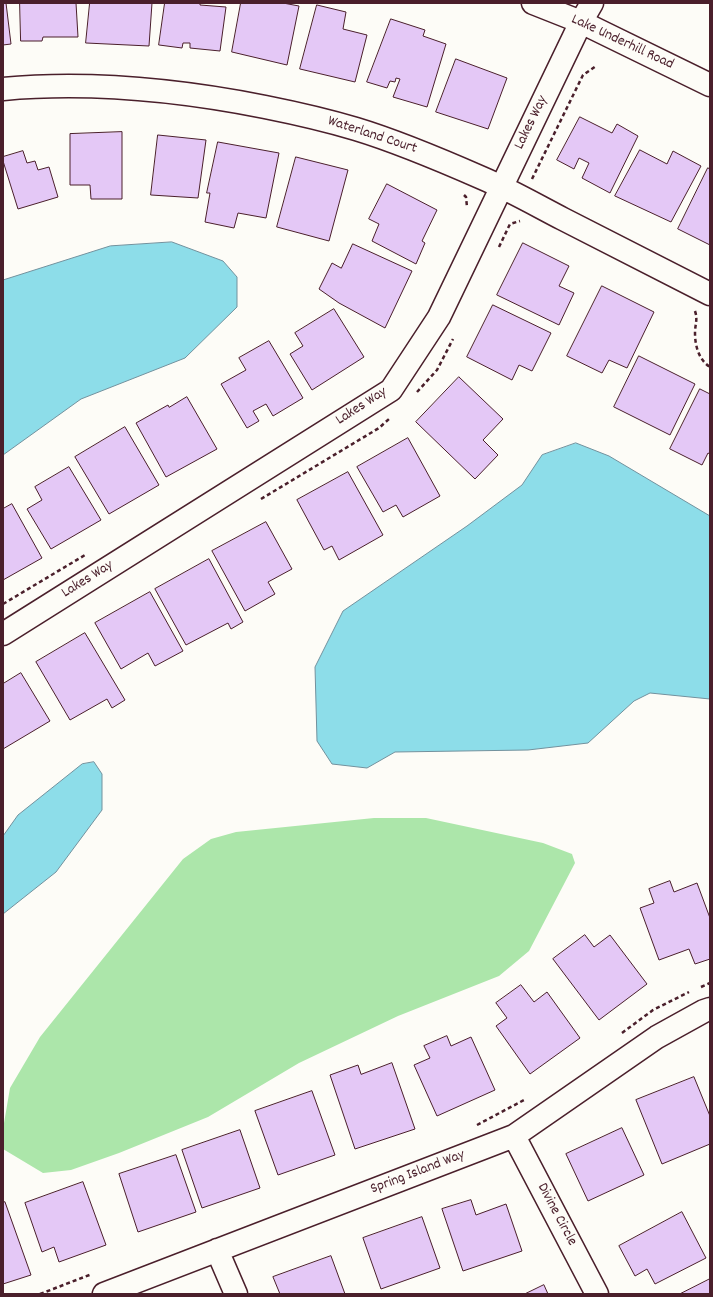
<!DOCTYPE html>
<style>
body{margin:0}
#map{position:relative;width:713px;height:1297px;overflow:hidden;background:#fdfcf7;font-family:Dekko,sans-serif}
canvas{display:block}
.frame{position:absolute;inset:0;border:4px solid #4a1f2b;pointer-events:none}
</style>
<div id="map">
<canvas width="713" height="1297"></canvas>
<div class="frame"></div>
</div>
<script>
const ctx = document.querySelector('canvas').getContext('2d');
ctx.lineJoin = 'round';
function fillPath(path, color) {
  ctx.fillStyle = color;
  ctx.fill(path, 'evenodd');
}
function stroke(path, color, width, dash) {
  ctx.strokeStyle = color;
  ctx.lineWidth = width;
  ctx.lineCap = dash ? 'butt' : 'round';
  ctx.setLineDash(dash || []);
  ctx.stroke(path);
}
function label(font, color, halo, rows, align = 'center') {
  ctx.font = font + ' Dekko,sans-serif';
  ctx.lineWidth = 3;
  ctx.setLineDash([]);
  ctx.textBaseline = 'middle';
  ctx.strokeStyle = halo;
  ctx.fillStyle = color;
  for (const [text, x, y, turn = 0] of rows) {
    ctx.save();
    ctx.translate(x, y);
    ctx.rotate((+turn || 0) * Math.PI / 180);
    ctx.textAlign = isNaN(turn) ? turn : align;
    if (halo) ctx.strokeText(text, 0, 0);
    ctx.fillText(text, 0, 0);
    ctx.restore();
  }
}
const green = new Path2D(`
 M 374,818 L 426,818 L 543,843 L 572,854 L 575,863 L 529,951 L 499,976 L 398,1016 L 299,1063 L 208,1117 L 119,1153 L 71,1170 L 43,1173 L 3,1149 L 3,1129 L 10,1088 L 40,1037 L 183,859 L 211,839 L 236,832 Z`);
const water = new Path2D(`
 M 172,242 L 223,261 L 237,277 L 237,307 L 185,358 L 81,399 L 3,455 L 3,280 L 110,246 Z
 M 576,443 L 609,456 L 710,516 L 710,699 L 650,693 L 634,701 L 588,743 L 528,750 L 395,752 L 367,768 L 332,764 L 317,741 L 315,667 L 343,611 L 467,526 L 522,485 L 542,455 Z
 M 94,762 L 102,774 L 102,810 L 56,872 L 3,914 L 3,836 L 18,815 L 82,764 Z`);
const building = new Path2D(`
 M 3,3 L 6,3 L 11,44 L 3,45 Z
 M 20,3 L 76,3 L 78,37 L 43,37 L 42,41 L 21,41 Z
 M 90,3 L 152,3 L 149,46 L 86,43 Z
 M 165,3 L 200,3 L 200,5 L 226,7 L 220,51 L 190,48 L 190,43 L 183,43 L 182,48 L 159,45 Z
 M 241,3 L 283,3 L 299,6 L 287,65 L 232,52 Z
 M 317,5 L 346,12 L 343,29 L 367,35 L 355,82 L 300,69 Z
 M 391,19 L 425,30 L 423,36 L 446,44 L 427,107 L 393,97 L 400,79 L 396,78 L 395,82 L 390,81 L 387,88 L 367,82 Z
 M 456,59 L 507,78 L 488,129 L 436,112 Z
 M 580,117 L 612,133 L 617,124 L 638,136 L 610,193 L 582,178 L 589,163 L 579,158 L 574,169 L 557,160 Z
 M 122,132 L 122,199 L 91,199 L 90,185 L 70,185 L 70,134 Z
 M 158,135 L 206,140 L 198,198 L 151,195 Z
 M 218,142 L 279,153 L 266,218 L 238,213 L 234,228 L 205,222 L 210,193 L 207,193 Z
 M 640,150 L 667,164 L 673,151 L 701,166 L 671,222 L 615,196 Z
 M 23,151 L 27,163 L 35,161 L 38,170 L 49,167 L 58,197 L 18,209 L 3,161 L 3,157 Z
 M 296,157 L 348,170 L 329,241 L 277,227 Z
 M 708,168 L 710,169 L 710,245 L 678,229 Z
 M 387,184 L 437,210 L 422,241 L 425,243 L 416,264 L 372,241 L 379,224 L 369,219 Z
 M 523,243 L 569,266 L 559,286 L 574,293 L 559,325 L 497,295 Z
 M 353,244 L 412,271 L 385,328 L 339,303 L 319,289 L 332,263 L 341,268 Z
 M 602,286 L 654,312 L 627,368 L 609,360 L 602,373 L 567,356 Z
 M 493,305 L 551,333 L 532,371 L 519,365 L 512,380 L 467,357 Z
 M 334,309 L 364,357 L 312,390 L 290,354 L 303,346 L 295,333 Z
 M 269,341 L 303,398 L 273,416 L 266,404 L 253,411 L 259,421 L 247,428 L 221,384 L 246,370 L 239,358 Z
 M 639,356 L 695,384 L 670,435 L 614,407 Z
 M 459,377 L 503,419 L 483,440 L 498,455 L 475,479 L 416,422 Z
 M 700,389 L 710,394 L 710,454 L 708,453 L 702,465 L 670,449 Z
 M 187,397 L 217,449 L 166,477 L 136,423 L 168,405 L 169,407 Z
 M 125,427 L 159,485 L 109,514 L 75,457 Z
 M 408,438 L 440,496 L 403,517 L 396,505 L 383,512 L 357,467 Z
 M 69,467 L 101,520 L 51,549 L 27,509 L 42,500 L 35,487 Z
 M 348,472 L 383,535 L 339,560 L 332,546 L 324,550 L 297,500 Z
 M 12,504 L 42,558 L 3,580 L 3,509 Z
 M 266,522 L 292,569 L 268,582 L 275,594 L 245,611 L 212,551 Z
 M 209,559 L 243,622 L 231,629 L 228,623 L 186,645 L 155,589 Z
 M 150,592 L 183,651 L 155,666 L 148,653 L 121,669 L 95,623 Z
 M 85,633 L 125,700 L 112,708 L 107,699 L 70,720 L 36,662 Z
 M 21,673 L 50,721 L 3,749 L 3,684 Z
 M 670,881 L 674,892 L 697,883 L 710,918 L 710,959 L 695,964 L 689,949 L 659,960 L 640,908 L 654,903 L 649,889 Z
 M 585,935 L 594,947 L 610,935 L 647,984 L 599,1020 L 553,959 Z
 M 521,985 L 534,1002 L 547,992 L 580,1038 L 530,1074 L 496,1026 L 507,1018 L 496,1003 Z
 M 447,1036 L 451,1046 L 471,1037 L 495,1090 L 437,1116 L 414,1065 L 430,1058 L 424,1046 Z
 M 392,1063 L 415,1129 L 355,1149 L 330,1075 L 358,1065 L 361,1074 Z
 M 694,1077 L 710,1116 L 710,1144 L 662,1164 L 636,1100 Z
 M 312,1091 L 335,1155 L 278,1175 L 255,1111 Z
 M 622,1128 L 644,1175 L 588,1201 L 566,1154 Z
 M 240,1130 L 260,1188 L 202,1208 L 182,1150 Z
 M 176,1155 L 196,1212 L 138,1232 L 119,1174 Z
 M 83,1182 L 106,1245 L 59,1262 L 54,1247 L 42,1252 L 25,1203 Z
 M 471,1200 L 476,1215 L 506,1204 L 522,1251 L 463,1271 L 442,1209 Z
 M 5,1202 L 31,1275 L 3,1284 L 3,1203 Z
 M 682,1212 L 706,1258 L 655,1284 L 647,1269 L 635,1276 L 619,1246 Z
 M 422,1217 L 440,1268 L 381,1289 L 363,1238 Z
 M 331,1256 L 345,1294 L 280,1294 L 273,1277 Z
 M 710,1279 L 710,1294 L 680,1294 Z
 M 544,1285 L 548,1294 L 525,1294 Z`);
const path = new Path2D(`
 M 532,179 L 583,75 L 596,66
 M 464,195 L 466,197 L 467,207
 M 499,247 L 510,224 L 520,221
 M 695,311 C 698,320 695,324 695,333 C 695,346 699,360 710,367
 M 417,392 L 437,370 L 453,339
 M 261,499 L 379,428 L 389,419
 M 3,604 L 85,555
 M 701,987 L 710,983
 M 622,1033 L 653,1010 L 689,992
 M 477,1125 L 524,1100
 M 40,1294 L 92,1274`);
const minor = new Path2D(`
 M 3,89 C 90,81 179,90 265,107 C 295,113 326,120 356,129 C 399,142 441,160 482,178 C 510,190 536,205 563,219 C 612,244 661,269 710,294
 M 3,634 L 391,390 L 439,317 L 581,22 L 592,3
 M 514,1136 L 597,1294
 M 217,1250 L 236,1294
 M 104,1294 L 514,1136 L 657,1037 L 704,1011 L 710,1009`);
const tertiary = new Path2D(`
 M 533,3 L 581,22 L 710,85`);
const streetNames = [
 ["Lake Underhill Road",622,43,25],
 ["Lakes Way",532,123,-64],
 ["Waterland Court",372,136,18],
 ["Lakes Way",362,407,-33],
 ["Lakes Way",88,580,-32],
 ["Spring Island Way",418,1173,-21],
 ["Divine Circle",556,1215,62]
];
fillPath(green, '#ace6aa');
fillPath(water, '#8ddde9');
stroke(water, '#72919d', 1);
fillPath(building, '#e4c8f6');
stroke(building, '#4a1f2b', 1);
stroke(minor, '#4a1f2b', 25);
stroke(tertiary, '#4a1f2b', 25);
stroke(path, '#4a1f2b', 2.5, [4, 3]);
stroke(minor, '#fdfcf7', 22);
stroke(tertiary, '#fdfcf7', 22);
label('15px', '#4a1f2b', '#fdfcf7', streetNames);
</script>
